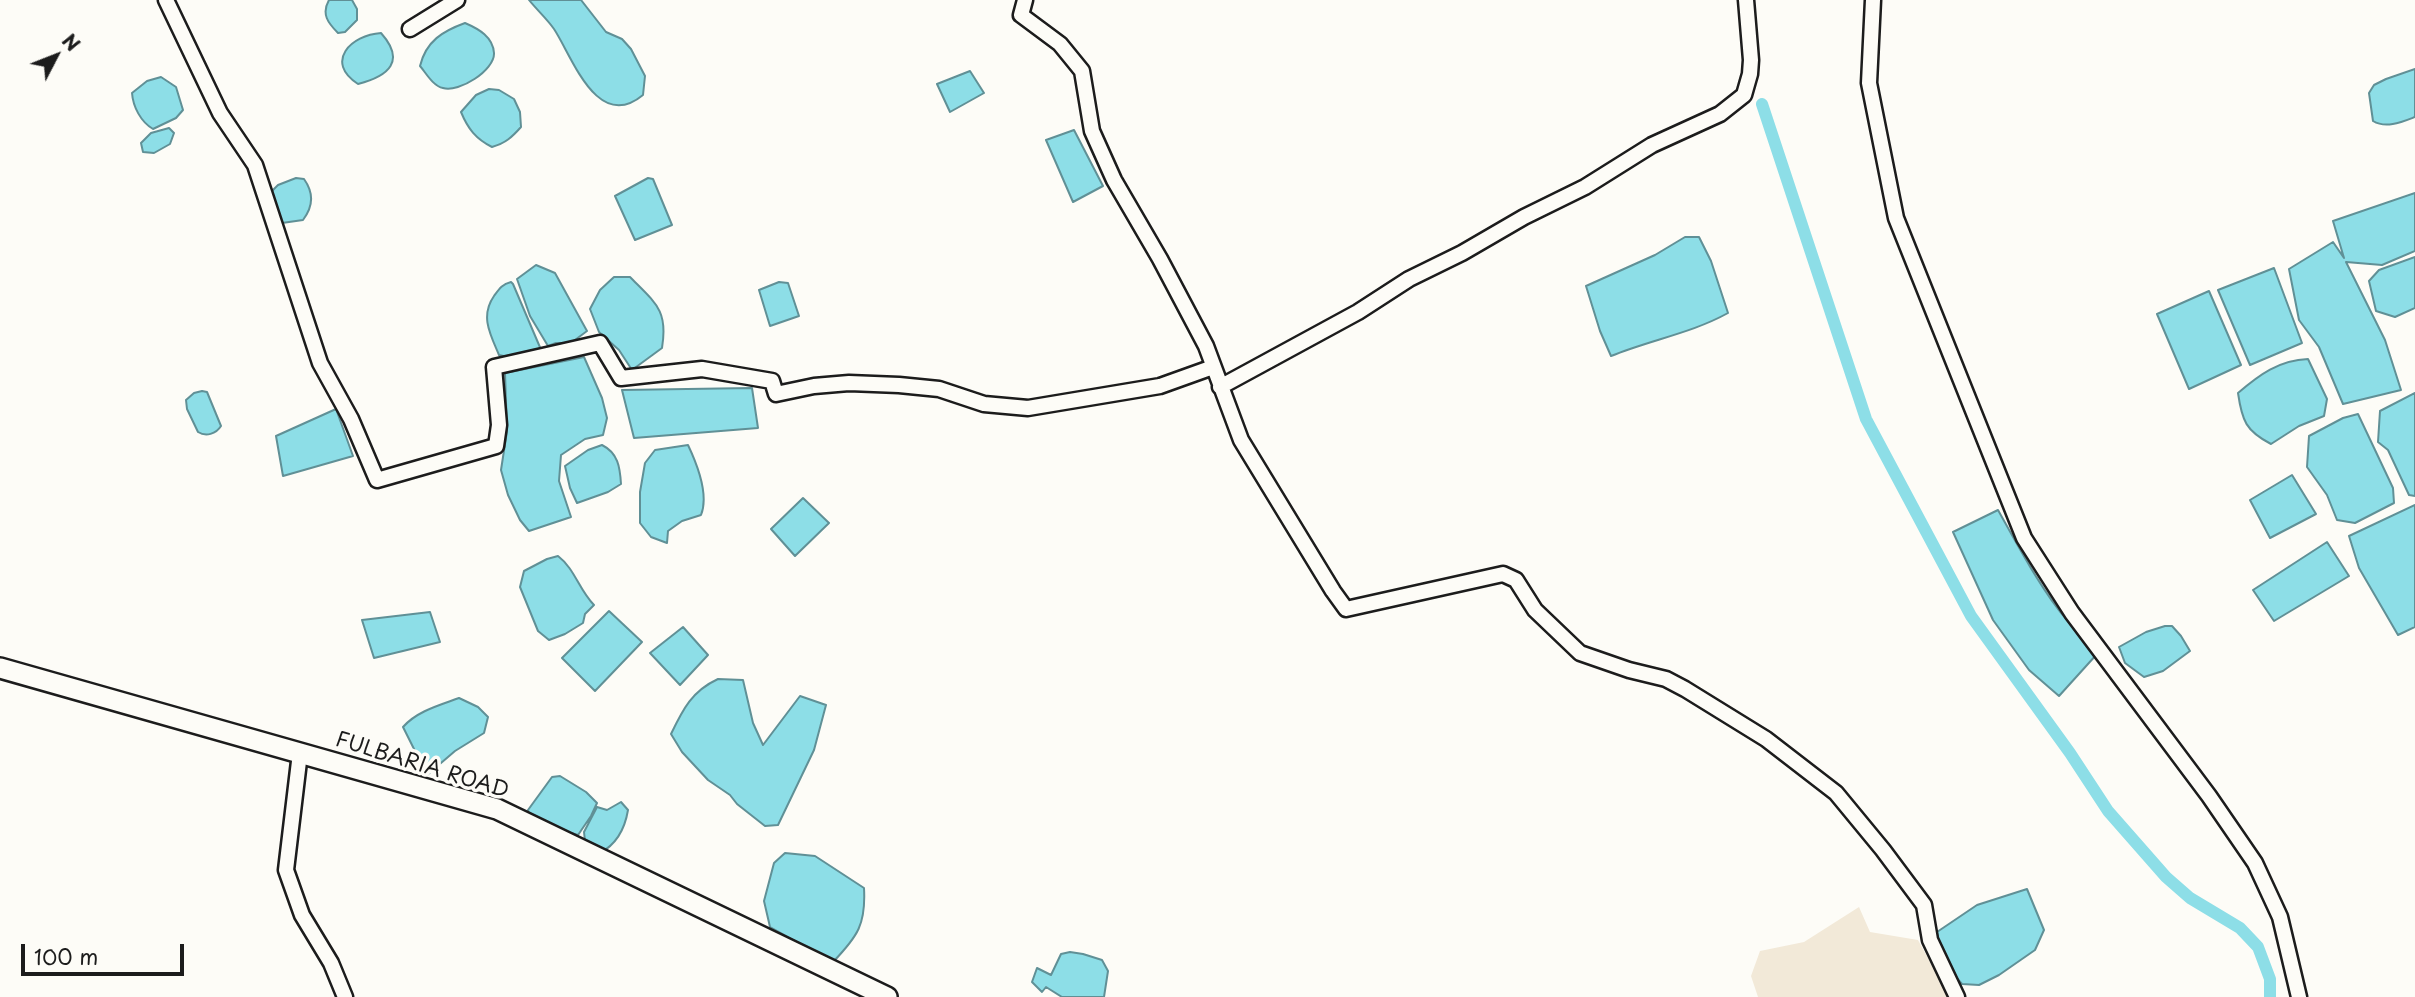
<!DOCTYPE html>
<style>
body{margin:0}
#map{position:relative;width:2415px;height:997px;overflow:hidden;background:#fdfcf7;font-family:"Playpen Sans",sans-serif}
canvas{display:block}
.north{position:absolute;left:21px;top:21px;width:70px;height:70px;-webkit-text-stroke:5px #fdfcf7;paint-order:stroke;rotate:48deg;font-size:19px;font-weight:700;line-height:28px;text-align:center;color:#1c1c1c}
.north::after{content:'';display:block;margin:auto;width:24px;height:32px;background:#1c1c1c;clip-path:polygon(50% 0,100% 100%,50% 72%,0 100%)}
.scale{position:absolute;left:21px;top:944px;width:163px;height:32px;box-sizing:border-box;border:4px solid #1c1c1c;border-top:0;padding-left:9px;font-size:21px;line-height:24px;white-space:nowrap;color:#1c1c1c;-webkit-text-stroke:5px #fdfcf7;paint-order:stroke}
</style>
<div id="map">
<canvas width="2415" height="997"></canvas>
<div class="north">N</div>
<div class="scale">100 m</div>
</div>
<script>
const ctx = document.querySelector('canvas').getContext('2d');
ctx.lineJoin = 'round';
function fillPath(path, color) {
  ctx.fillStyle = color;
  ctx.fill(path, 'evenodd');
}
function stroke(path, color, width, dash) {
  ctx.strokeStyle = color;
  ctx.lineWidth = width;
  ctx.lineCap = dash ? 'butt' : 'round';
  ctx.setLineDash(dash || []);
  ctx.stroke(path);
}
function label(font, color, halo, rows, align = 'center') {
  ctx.font = font + ' "Playpen Sans",sans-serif';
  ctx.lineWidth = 7;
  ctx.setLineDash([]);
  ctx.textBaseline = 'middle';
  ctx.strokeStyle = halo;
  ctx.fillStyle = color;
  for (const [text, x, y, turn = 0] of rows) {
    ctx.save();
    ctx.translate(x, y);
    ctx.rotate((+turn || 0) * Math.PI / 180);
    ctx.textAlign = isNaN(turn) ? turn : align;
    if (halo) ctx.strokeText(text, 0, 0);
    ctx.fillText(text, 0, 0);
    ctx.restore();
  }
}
const built = new Path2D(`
 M 1859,907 L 1870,932 L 1918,940 L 1949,997 L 1758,997 L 1751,976 L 1760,951 L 1804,942 Z`);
const water = new Path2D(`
 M 329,0 L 352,0 L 357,9 L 357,20 L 345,32 L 338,33 C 328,23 321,14 329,0 Z
 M 529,0 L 581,0 L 606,32 L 622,39 L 631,49 L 645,76 L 643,95 C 597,133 572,56 554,29 C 547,19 537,10 529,0 Z
 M 465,23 C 479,29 493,37 494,53 C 495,70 459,93 443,88 C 433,86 426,73 420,66 C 426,41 443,31 465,23 Z
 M 381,33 C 406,61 389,76 358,84 C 324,62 351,35 381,33 Z
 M 2415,69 L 2415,117 C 2402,122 2386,129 2373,121 L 2369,93 L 2374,85 L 2386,79 Z
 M 970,71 L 984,93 L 950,112 L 937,84 Z
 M 161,77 L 176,87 L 183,110 L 176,118 L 153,129 C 141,122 133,107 132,93 L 147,81 Z
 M 489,89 L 499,90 L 514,99 L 520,112 L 521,127 C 512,137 506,143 492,147 C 476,139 468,129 461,112 L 476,95 Z
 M 169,128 L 174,133 L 170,144 L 154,153 L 143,152 L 141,143 L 151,133 Z
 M 1074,130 L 1103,186 L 1073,202 L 1046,140 Z
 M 296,178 L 304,179 C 314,193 313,207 303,220 L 282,223 L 274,202 L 272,191 L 278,185 Z
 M 648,178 L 653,179 L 672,225 L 635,240 L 615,196 Z
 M 2415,193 L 2415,251 L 2382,265 L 2346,262 L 2385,340 L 2401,390 L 2343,404 L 2319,347 L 2299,320 L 2289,269 L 2333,242 L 2344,258 L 2333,221 Z
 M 1685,237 L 1699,237 L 1711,261 L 1728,313 C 1692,333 1650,340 1611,356 L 1600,331 L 1586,286 L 1655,255 Z
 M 2415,257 L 2415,308 L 2395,317 L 2376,311 L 2369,281 L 2379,270 Z
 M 536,265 L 555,273 L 587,331 L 571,343 L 556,343 L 548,346 L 530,316 L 517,279 Z
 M 2274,268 L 2302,343 L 2250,365 L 2218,290 Z
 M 614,277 L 630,277 L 633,280 C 657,304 668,312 662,348 L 632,370 L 619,350 L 599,332 L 590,309 L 600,290 Z
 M 511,282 L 513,284 L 542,352 L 517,359 L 499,355 C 490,334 480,316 494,296 C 499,289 502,284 511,282 Z
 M 779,282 L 788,283 L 799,316 L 770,326 L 759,290 Z
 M 2209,291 L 2241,365 L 2189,389 L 2157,314 Z
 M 584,357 L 602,398 L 607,418 L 603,435 L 585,439 L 561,455 L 559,481 L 571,517 L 529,531 L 520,520 L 508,495 L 501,470 L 507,431 L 505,373 Z
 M 2308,359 L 2327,399 L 2324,416 L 2299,426 L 2271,444 C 2246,431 2242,421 2238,393 C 2259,375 2279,360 2308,359 Z
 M 752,388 L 758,428 L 634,438 L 622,390 Z
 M 202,391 L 207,392 L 221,426 C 216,434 206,437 198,432 L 187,409 L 186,400 L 194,393 Z
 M 2415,393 L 2415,496 L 2409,495 L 2388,450 L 2378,442 L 2380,411 Z
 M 336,409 L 353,456 L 283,476 L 276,436 Z
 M 2358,414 L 2393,488 L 2394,503 L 2355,523 L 2337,520 L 2327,495 L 2307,467 L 2309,436 L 2343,418 Z
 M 602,445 C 618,453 620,467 621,484 L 608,492 L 577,503 L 570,488 L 565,466 L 588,450 Z
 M 688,445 C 697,464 709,495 701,515 L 682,521 L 668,531 L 667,543 L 651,537 L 640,523 L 640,492 L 645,463 L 655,450 Z
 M 2292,475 L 2316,514 L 2270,538 L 2250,500 Z
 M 803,498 L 829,523 L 795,556 L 771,529 Z
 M 2415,505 L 2415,627 L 2398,635 L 2359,568 L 2349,536 Z
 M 1998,510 C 2017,544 2035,578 2058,609 C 2070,626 2086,637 2097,654 L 2059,696 L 2029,670 L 1993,620 L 1953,532 Z
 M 2327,542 L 2349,576 L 2274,621 L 2253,590 Z
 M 558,556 C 575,569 579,590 594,605 L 585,614 L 583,623 L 565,634 L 549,640 L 538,631 L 520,587 L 524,571 L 547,559 Z
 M 609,611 L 642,642 L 595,691 L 562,658 Z
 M 430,612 L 440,642 L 374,658 L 362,620 Z
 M 2165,626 L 2172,626 L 2181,636 L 2190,651 L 2163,671 L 2144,677 L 2125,663 L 2119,647 L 2146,632 Z
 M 683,627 L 708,655 L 680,685 L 650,653 Z
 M 718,679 L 743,680 L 753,723 L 763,745 L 800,696 L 826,705 L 814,750 L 778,825 L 765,826 L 737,804 L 730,795 L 708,780 L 682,752 L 671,734 C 683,709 692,691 718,679 Z
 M 459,698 L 478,707 L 488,717 L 484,733 L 455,751 L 427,775 L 403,727 C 417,711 440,705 459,698 Z
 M 560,776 L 586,792 L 597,803 L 591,816 L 578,835 L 530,821 L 528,810 L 552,777 Z
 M 621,802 L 628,810 C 625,828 617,844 600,853 L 586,850 L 584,832 L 597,807 L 607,810 Z
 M 785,853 L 815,856 L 864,888 C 866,924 858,936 833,962 L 770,927 L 764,901 L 774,863 Z
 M 2027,889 L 2044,930 L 2035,950 L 1999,975 L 1979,985 L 1962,984 C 1948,969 1940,953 1937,932 L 1977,905 Z
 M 1070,952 L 1083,954 L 1102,960 L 1108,971 L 1104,997 L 1062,997 L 1046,987 L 1042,992 L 1032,982 L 1037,968 L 1051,975 L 1061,954 Z`);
const canal = new Path2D(`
 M 1762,104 L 1866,419 L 1971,616 L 2070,753 L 2108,811 L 2166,877 L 2190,898 L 2240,928 L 2258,947 L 2270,979 L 2270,997`);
const street = new Path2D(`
 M 166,0 L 220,113 L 255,165 L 320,363 L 351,419 L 377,480 L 496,446 L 499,425 L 494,367 L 600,343 L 621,378 L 702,369 L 772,381 L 776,394 L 814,386 L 849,383 L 899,385 L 939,389 L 984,404 L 1028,408 L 1160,386 L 1213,367
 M 1025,0 L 1021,15 L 1060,44 L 1082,71 L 1092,131 L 1114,180 L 1160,259 L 1206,346 L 1241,440 L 1333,591 L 1346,609 L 1503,574 L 1516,580 L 1535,610 L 1580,653 L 1629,670 L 1666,679 L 1685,689 L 1766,739 L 1836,793 L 1883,850 L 1924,905 L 1930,940 L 1957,997
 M 1873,0 L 1869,83 L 1896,218 L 2024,538 L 2072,613 L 2209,796 L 2255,863 L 2280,917 L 2299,997
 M 410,29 L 457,0
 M 1220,387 L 1358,312 L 1409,279 L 1462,253 L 1524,217 L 1585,187 L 1652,145 L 1720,114 L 1744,95 L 1750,74 L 1751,60 L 1746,0
 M 300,753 L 286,870 L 302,915 L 331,963 L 345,997`);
const secondary = new Path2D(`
 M 0,668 L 497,809 L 887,997`);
const streetNames = [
 ["FULBARIA ROAD",422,766,17]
];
fillPath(built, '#f2e9d8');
fillPath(water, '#8ddee7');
stroke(water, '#609096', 2);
stroke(canal, '#8ddee7', 12);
stroke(street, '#1c1c1c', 19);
stroke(secondary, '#1c1c1c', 24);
stroke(street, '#fdfcf7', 14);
stroke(secondary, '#fdfcf7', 19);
label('21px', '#1c1c1c', '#fdfcf7', streetNames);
</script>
